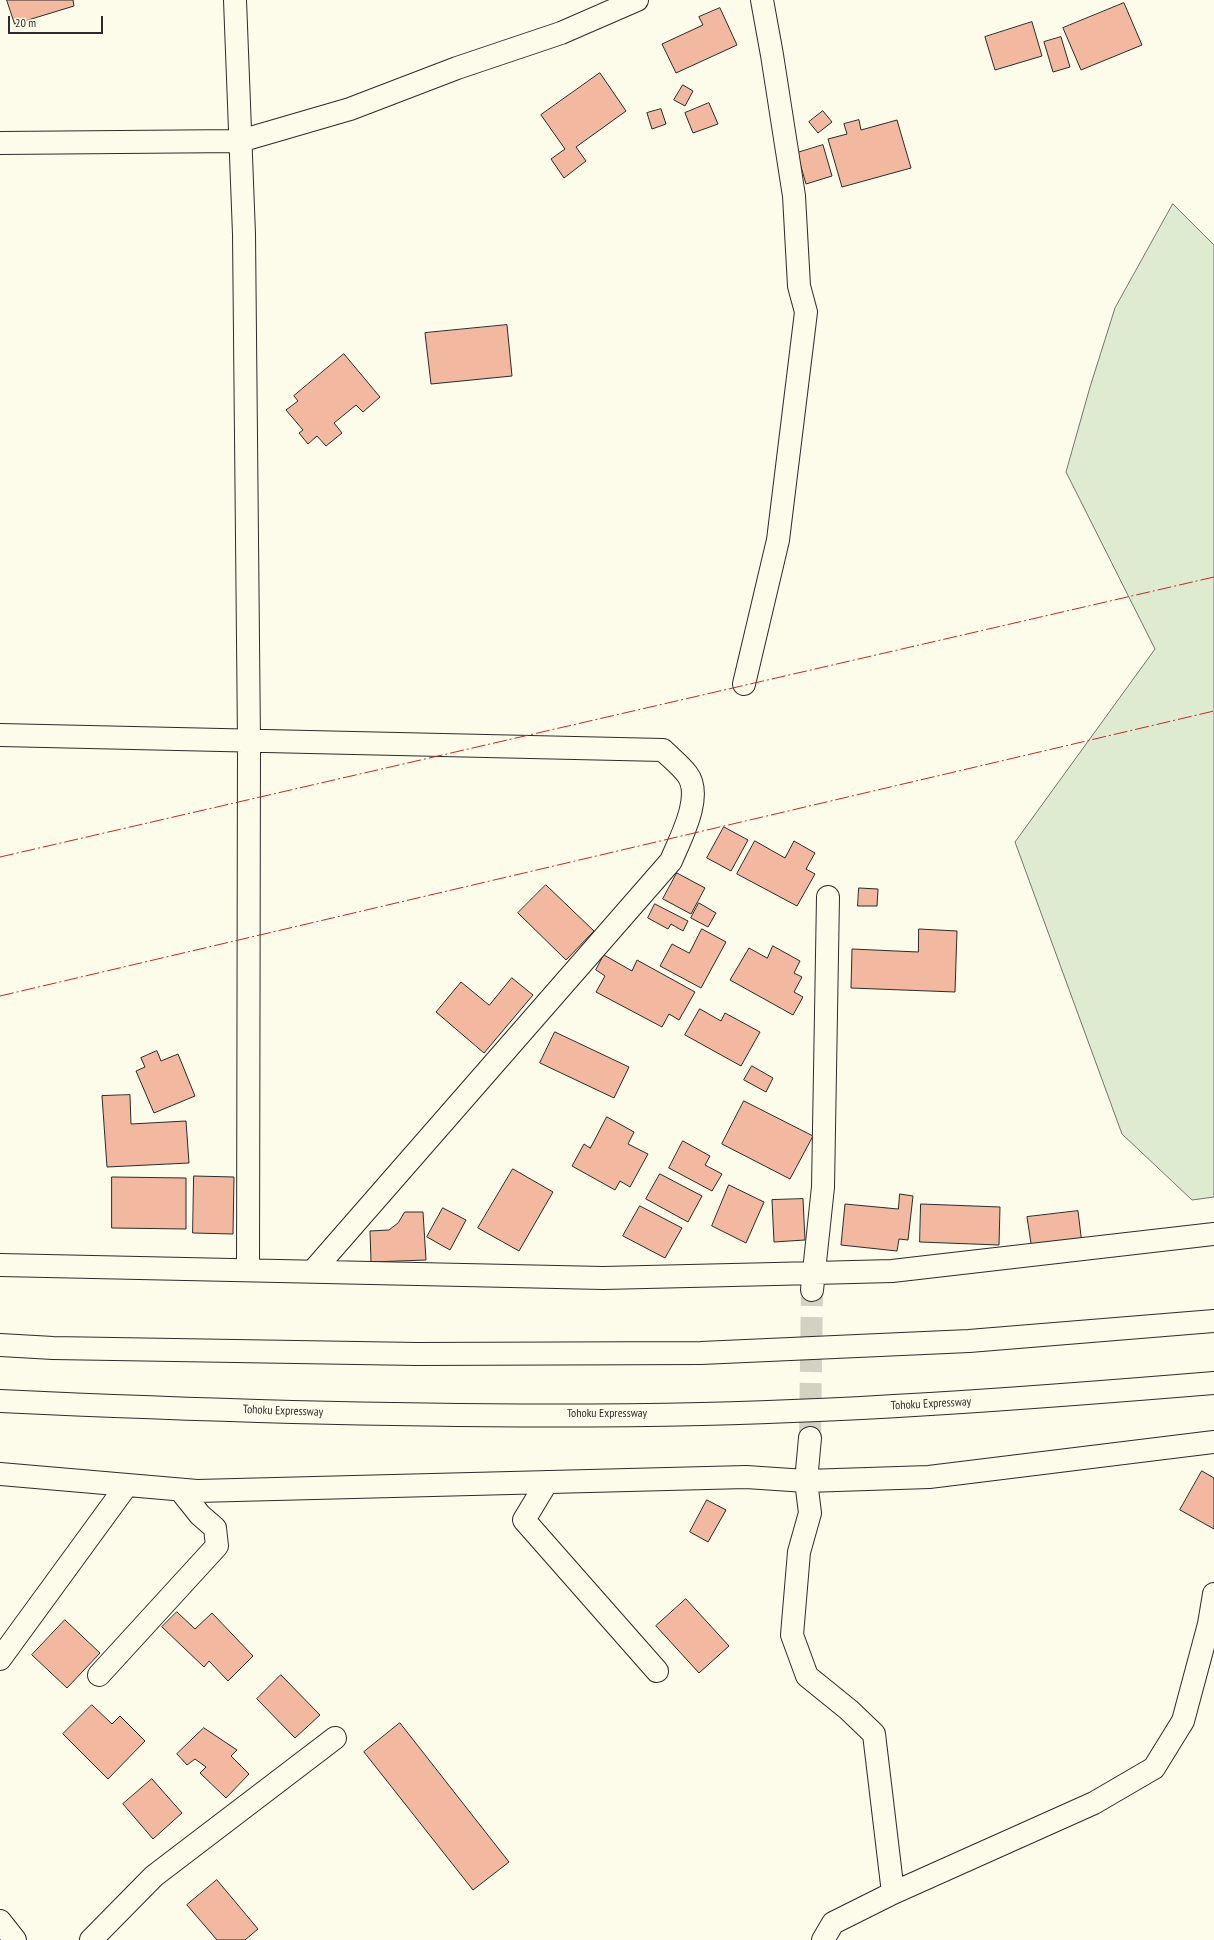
<!DOCTYPE html>
<style>
body{margin:0}
#map{position:relative;width:1214px;height:1940px;overflow:hidden;background:#fdfbea;font-family:"PT Sans Narrow",sans-serif}
canvas{display:block}
.scale{position:absolute;left:8px;top:16px;width:95px;height:18px;box-sizing:border-box;border:2px solid #2b2b2b;border-top:0;padding-left:5px;font-size:12px;line-height:14px;white-space:nowrap;color:#2b2b2b;-webkit-text-stroke:3px #fdfbea;paint-order:stroke}
</style>
<div id="map">
<canvas width="1214" height="1940"></canvas>
<div class="scale">20 m</div>
</div>
<script>
const ctx = document.querySelector('canvas').getContext('2d');
ctx.lineJoin = 'round';
function fillPath(path, color) {
  ctx.fillStyle = color;
  ctx.fill(path, 'evenodd');
}
function stroke(path, color, width, dash) {
  ctx.strokeStyle = color;
  ctx.lineWidth = width;
  ctx.lineCap = dash ? 'butt' : 'round';
  ctx.setLineDash(dash || []);
  ctx.stroke(path);
}
function label(font, color, halo, rows, align = 'center') {
  ctx.font = font + ' "PT Sans Narrow",sans-serif';
  ctx.lineWidth = 3;
  ctx.setLineDash([]);
  ctx.textBaseline = 'middle';
  ctx.strokeStyle = halo;
  ctx.fillStyle = color;
  for (const [text, x, y, turn = 0] of rows) {
    ctx.save();
    ctx.translate(x, y);
    ctx.rotate((+turn || 0) * Math.PI / 180);
    ctx.textAlign = isNaN(turn) ? turn : align;
    if (halo) ctx.strokeText(text, 0, 0);
    ctx.fillText(text, 0, 0);
    ctx.restore();
  }
}
const green = new Path2D(`
 M 1173,204 L 1214,245 L 1214,1197 L 1192,1200 L 1122,1134 L 1015,842 L 1155,649 L 1066,472 L 1090,387 L 1115,308 Z`);
const building = new Path2D(`
 M 7,0 L 73,0 L 74,6 L 15,24 Z
 M 1124,3 L 1142,45 L 1081,70 L 1063,28 Z
 M 720,8 L 737,45 L 676,73 L 662,44 L 703,25 L 699,17 Z
 M 1032,22 L 1042,56 L 995,70 L 985,37 Z
 M 1061,37 L 1070,67 L 1053,72 L 1044,42 Z
 M 600,73 L 626,111 L 576,147 L 586,161 L 564,178 L 551,159 L 565,149 L 541,115 Z
 M 683,85 L 693,91 L 685,106 L 674,100 Z
 M 709,103 L 718,124 L 693,133 L 685,113 Z
 M 661,109 L 666,124 L 652,129 L 647,113 Z
 M 823,111 L 832,122 L 818,133 L 809,122 Z
 M 859,120 L 861,130 L 897,120 L 911,168 L 842,187 L 828,139 L 847,134 L 844,124 Z
 M 823,145 L 832,176 L 806,184 L 797,153 Z
 M 507,325 L 512,376 L 431,384 L 425,333 Z
 M 344,354 L 380,397 L 363,412 L 356,405 L 334,423 L 342,433 L 326,446 L 317,436 L 308,444 L 299,433 L 303,430 L 286,410 L 298,401 L 294,396 Z
 M 724,827 L 748,840 L 731,871 L 707,858 Z
 M 755,841 L 785,858 L 794,841 L 815,853 L 806,869 L 815,874 L 797,906 L 737,874 Z
 M 677,873 L 705,888 L 691,914 L 663,899 Z
 M 546,885 L 594,931 L 566,960 L 518,913 Z
 M 859,888 L 878,889 L 877,906 L 858,906 Z
 M 699,903 L 716,913 L 708,927 L 691,918 Z
 M 655,904 L 688,921 L 683,931 L 671,924 L 668,929 L 648,918 Z
 M 702,929 L 726,942 L 701,988 L 660,966 L 672,944 L 689,953 Z
 M 919,929 L 957,931 L 955,992 L 851,988 L 852,949 L 918,952 Z
 M 773,946 L 800,961 L 794,973 L 802,977 L 794,992 L 803,997 L 793,1015 L 730,980 L 749,948 L 767,958 Z
 M 604,955 L 632,971 L 637,960 L 695,992 L 679,1020 L 669,1014 L 662,1027 L 596,992 L 605,976 L 596,970 Z
 M 512,978 L 533,995 L 484,1053 L 436,1012 L 461,982 L 489,1005 Z
 M 700,1009 L 721,1021 L 725,1013 L 760,1032 L 741,1066 L 685,1035 Z
 M 555,1032 L 629,1067 L 614,1098 L 540,1063 Z
 M 157,1051 L 161,1061 L 178,1054 L 195,1096 L 154,1113 L 136,1071 L 145,1067 L 141,1058 Z
 M 752,1066 L 773,1078 L 766,1092 L 744,1080 Z
 M 130,1095 L 131,1124 L 186,1121 L 189,1163 L 107,1167 L 102,1096 Z
 M 744,1101 L 813,1136 L 790,1179 L 722,1144 Z
 M 607,1117 L 634,1132 L 628,1144 L 648,1154 L 630,1187 L 620,1181 L 615,1190 L 572,1166 L 584,1144 L 590,1148 Z
 M 683,1141 L 710,1156 L 705,1165 L 722,1174 L 712,1191 L 669,1168 Z
 M 513,1169 L 553,1192 L 519,1251 L 478,1228 Z
 M 660,1174 L 702,1196 L 688,1222 L 646,1199 Z
 M 194,1176 L 234,1177 L 233,1234 L 193,1233 Z
 M 112,1177 L 186,1178 L 186,1229 L 112,1228 Z
 M 729,1185 L 764,1202 L 746,1243 L 712,1226 Z
 M 900,1194 L 913,1196 L 908,1240 L 899,1239 L 897,1251 L 841,1245 L 845,1204 L 898,1209 Z
 M 803,1199 L 805,1240 L 774,1242 L 772,1200 Z
 M 921,1204 L 1000,1207 L 999,1245 L 920,1242 Z
 M 640,1206 L 682,1228 L 665,1258 L 623,1236 Z
 M 443,1208 L 466,1220 L 450,1250 L 427,1237 Z
 M 1078,1211 L 1082,1244 L 1032,1250 L 1027,1217 Z
 M 405,1212 L 423,1212 L 426,1260 L 371,1262 L 370,1231 L 389,1230 L 398,1223 Z
 M 1202,1471 L 1214,1478 L 1214,1529 L 1180,1510 Z
 M 707,1500 L 726,1510 L 708,1542 L 690,1532 Z
 M 686,1599 L 729,1646 L 699,1673 L 656,1626 Z
 M 177,1612 L 195,1629 L 212,1613 L 253,1656 L 228,1681 L 209,1661 L 204,1667 L 162,1627 Z
 M 65,1620 L 100,1653 L 67,1688 L 32,1655 Z
 M 281,1675 L 320,1715 L 295,1738 L 257,1699 Z
 M 92,1705 L 112,1724 L 120,1716 L 145,1741 L 108,1779 L 63,1734 Z
 M 400,1723 L 509,1862 L 473,1890 L 364,1752 Z
 M 204,1728 L 237,1750 L 231,1756 L 249,1774 L 226,1798 L 200,1773 L 206,1767 L 195,1759 L 187,1765 L 177,1754 Z
 M 152,1779 L 182,1813 L 153,1839 L 123,1804 Z
 M 217,1880 L 258,1929 L 245,1940 L 217,1940 L 187,1905 Z`);
const minorTunnel = new Path2D(`
 M 810,1438 L 812,1290`);
const minor = new Path2D(`
 M 235,0 L 244,234 L 249,742 L 248,1269
 M 0,143 L 240,141 L 350,109 L 457,68 L 561,33 L 637,0
 M 744,684 L 778,540 L 806,312 L 799,286 L 794,196 L 772,55 L 762,0
 M 0,735 L 663,750 C 671,758 680,765 687,774 C 704,796 680,839 671,861 L 313,1271
 M 0,1265 L 603,1278 L 775,1274 L 892,1271 L 1214,1234
 M 812,1290 L 823,1187 L 828,897
 M 810,1438 L 806,1481 L 810,1513 L 799,1552 L 792,1635 L 807,1676 L 849,1710 L 874,1734 L 893,1893
 M 0,1474 L 197,1491 L 746,1477 L 806,1481 L 929,1477 L 1214,1442
 M 547,1482 L 524,1520 L 657,1671
 M 0,1659 L 127,1485
 M 99,1675 L 217,1546 L 215,1528 L 200,1515 L 180,1490
 M 0,1921 L 15,1940
 M 91,1940 L 154,1876 L 335,1738
 M 823,1940 L 833,1923 L 893,1893 L 1094,1803 L 1154,1768 L 1183,1721 L 1209,1624 L 1214,1594`);
const highway = new Path2D(`
 M 0,1345 L 53,1348 L 417,1354 L 701,1353 L 969,1341 L 1214,1321
 M 0,1401 C 234,1412 468,1419 702,1414 C 873,1410 1044,1397 1214,1383`);
const power = new Path2D(`
 M 0,857 L 1214,577
 M 0,996 L 1214,711`);
const streetNames = [
 ["Tohoku Expressway",931,1404,-3],
 ["Tohoku Expressway",283,1411,2],
 ["Tohoku Expressway",607,1414]
];
fillPath(green, '#deebd1');
stroke(green, '#74746e', 1);
fillPath(building, '#f2b8a0');
stroke(building, '#2b2b2b', 1);
stroke(minorTunnel, '#d3d1c4', 22, [22, 11]);
stroke(minor, '#2b2b2b', 24);
stroke(highway, '#2b2b2b', 24);
stroke(minor, '#fdfbea', 22);
stroke(highway, '#fdfbea', 22);
stroke(power, '#c62828', 1, [14, 3, 2, 3]);
label('12px', '#2b2b2b', '#fdfbea', streetNames);
</script>
